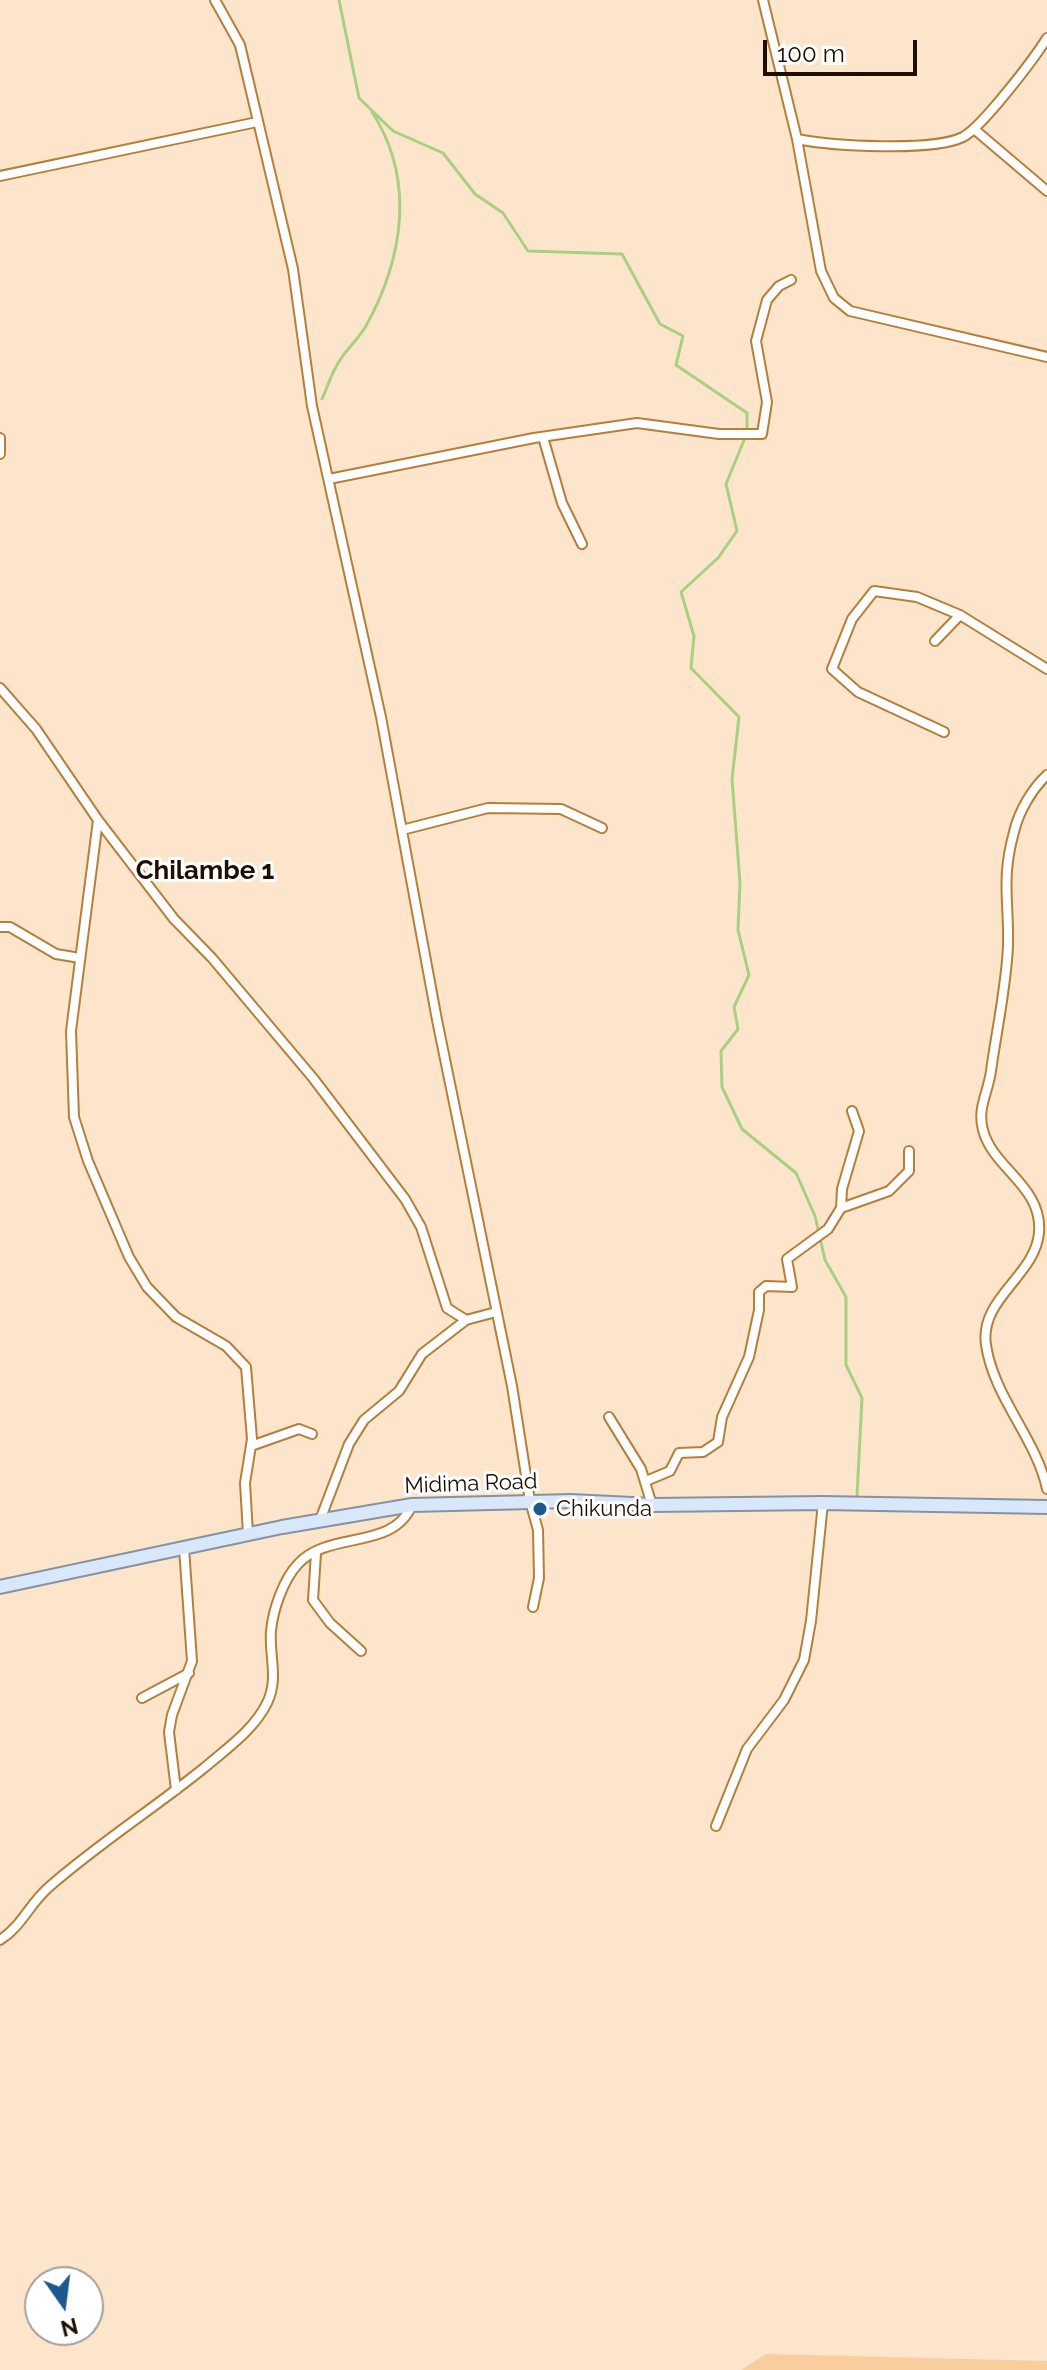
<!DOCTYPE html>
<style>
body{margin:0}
#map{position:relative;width:1047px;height:2370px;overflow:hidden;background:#fde5cb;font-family:Raleway,sans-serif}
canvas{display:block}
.north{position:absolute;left:24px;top:2266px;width:80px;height:80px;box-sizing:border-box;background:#fff;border:2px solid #a59f99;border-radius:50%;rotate:166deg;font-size:22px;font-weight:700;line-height:32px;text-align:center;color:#1f0e00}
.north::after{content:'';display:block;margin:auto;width:28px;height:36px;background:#1d598f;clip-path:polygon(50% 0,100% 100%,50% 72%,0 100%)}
.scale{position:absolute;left:763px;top:40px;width:154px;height:36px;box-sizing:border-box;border:4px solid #1f0e00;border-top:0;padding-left:10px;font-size:24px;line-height:28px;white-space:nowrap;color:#1f0e00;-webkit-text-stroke:6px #fff;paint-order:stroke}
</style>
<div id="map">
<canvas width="1047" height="2370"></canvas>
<div class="north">N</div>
<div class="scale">100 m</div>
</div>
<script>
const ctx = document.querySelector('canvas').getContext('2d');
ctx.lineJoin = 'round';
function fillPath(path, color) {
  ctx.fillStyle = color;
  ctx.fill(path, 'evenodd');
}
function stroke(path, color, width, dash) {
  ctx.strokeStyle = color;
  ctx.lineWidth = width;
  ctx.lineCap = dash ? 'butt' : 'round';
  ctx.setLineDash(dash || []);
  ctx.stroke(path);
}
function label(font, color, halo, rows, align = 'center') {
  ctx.font = font + ' Raleway,sans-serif';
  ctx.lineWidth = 6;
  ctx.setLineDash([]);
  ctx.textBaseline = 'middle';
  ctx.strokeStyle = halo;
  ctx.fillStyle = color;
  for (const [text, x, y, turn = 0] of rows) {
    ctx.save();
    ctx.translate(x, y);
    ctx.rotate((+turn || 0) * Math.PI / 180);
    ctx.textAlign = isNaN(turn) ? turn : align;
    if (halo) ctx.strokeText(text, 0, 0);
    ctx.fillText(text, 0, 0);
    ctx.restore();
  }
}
const green = new Path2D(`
 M 766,2354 L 1047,2361 L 1047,2370 L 741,2370 Z`);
const stream = new Path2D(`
 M 339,0 L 359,98 L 393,131 L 443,153 L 475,194 L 503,213 L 528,251 L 622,254 L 660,324 L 683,336 L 676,365 L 747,413 L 747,433 L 726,484 L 737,531 L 718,558 L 681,592 L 694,636 L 691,668 L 739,717 L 732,779 L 740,883 L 738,930 L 749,975 L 734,1007 L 738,1029 L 721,1051 L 722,1087 L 742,1129 L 796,1173 L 815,1216 L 825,1260 L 846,1297 L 846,1365 L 862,1398 L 857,1496
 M 322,399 C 327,388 331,375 337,365 C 344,351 358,340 366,326 C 403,259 416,180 372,112`);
const minor = new Path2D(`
 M 215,0 L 240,45 L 293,269 L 312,406 L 381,717 L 437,1020 L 512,1386 L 530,1501 L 538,1530 L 539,1578 L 533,1607
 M 763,0 L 797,139 L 821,271 L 834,298 L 850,311 L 1047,357
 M 974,129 L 1047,191
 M 797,139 C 832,146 932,152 963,137 C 982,127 1034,59 1047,38
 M 0,176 L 257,122
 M 543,437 L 562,503 L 582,544
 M 0,438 L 0,454
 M 329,479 L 534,438 L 637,423 L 719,434 L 762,434 L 767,402 L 756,341 L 767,300 L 779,286 L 791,280
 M 935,641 L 960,615 L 1047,669
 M 0,688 L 36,729 L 98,820 L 174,919 L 212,958 L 313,1078 L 405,1199 L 421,1227 L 447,1308 L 466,1320
 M 944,732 L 858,692 L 832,669 L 852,619 L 874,591 L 917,597 L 960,615
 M 1047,775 C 1032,789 1019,811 1014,832 C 1001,879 1009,900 1008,945 C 1007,982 996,1034 991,1071 C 988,1093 977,1108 983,1130 C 993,1169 1043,1186 1039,1233 C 1035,1276 979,1299 986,1345 C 994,1398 1036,1438 1047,1489
 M 98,820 L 71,1031 L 74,1117 L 88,1161 L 129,1257 L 147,1287 L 176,1317 L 226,1346 L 246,1367 L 252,1439 L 245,1483 L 248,1534
 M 402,830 L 488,808 L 561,809 L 602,828
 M 0,927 L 10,927 L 56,954 L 80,958
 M 841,1208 L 889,1191 L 909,1171 L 909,1151
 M 609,1417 L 641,1469 L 652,1505
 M 251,1446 L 299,1429 L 312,1434
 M 646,1481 L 670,1471 L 679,1453 L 703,1452 L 718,1442 L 722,1417 L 749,1357 L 759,1310 L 759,1292 L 766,1286 L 792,1287 L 787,1259 L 828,1229 L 841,1208 L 842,1189 L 859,1131 L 852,1111
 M 320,1520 L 349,1444 L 364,1420 L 399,1391 L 422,1354 L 466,1320 L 496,1312
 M 316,1553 L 313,1600 L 330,1623 L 361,1651
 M 142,1698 L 189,1673
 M 176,1790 L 169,1732 L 172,1715 L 192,1661 L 184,1548
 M 716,1826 L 747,1749 L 784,1700 L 804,1660 L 811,1621 L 823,1503
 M 0,1940 C 22,1926 30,1903 49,1887 C 98,1844 153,1809 204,1768 C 226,1749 254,1730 267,1703 C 279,1679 269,1656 271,1631 C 273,1610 283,1580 298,1564 C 329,1530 393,1551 412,1505`);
const primary = new Path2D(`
 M 0,1587 L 282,1527 L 412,1505 L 571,1501 L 652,1505 L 823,1503 L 1047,1507`);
const markers = [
 [540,1509,8,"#1d598f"]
];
const streetNames = [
 ["Midima Road",471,1484,-2]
];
const poiNames = [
 ["Chikunda",556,1509]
];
const quarterNames = [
 ["Chilambe 1",205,871]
];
fillPath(green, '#f8ce9f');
stroke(stream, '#a9d081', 3);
stroke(minor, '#b67f39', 12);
stroke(primary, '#8692a0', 16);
stroke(minor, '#fff', 8);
stroke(primary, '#d8e8fa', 12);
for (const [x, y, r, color] of markers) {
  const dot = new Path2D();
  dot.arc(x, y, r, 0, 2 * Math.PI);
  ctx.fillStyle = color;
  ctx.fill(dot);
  stroke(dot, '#fff', 3);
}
label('22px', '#1f0e00', '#fff', streetNames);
label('22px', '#1f0e00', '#fff', poiNames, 'left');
label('bold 26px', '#1f0e00', '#fff', quarterNames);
</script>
